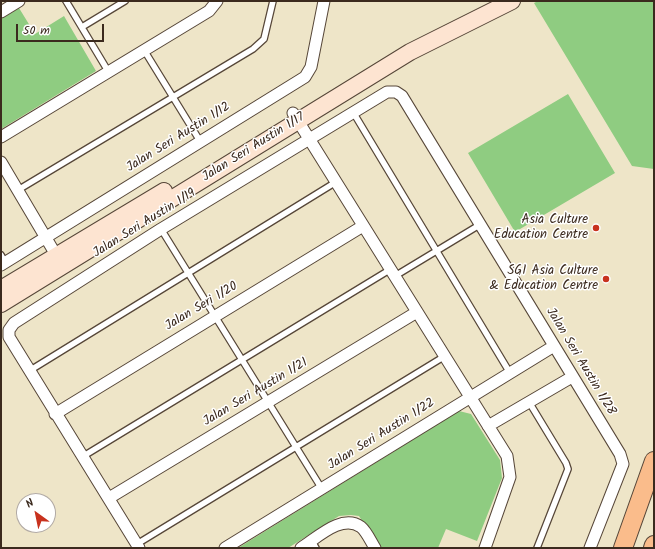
<!DOCTYPE html>
<style>
body{margin:0}
#map{position:relative;width:655px;height:549px;overflow:hidden;background:#eee5c8;font-family:Kalam,sans-serif}
canvas{display:block}
.frame{position:absolute;inset:0;border:2px solid #3b2a1e;pointer-events:none}
.north{position:absolute;left:16px;top:493px;width:40px;height:40px;box-sizing:border-box;background:#fff;border:1px solid #b1aaa5;border-radius:50%;rotate:327deg;font-size:11px;font-weight:700;line-height:16px;text-align:center;color:#3b2a1e}
.north::after{content:'';display:block;margin:auto;width:14px;height:18px;background:#c8321e;clip-path:polygon(50% 0,100% 100%,50% 72%,0 100%)}
.scale{position:absolute;left:16px;top:24px;width:88px;height:18px;box-sizing:border-box;border:2px solid #3b2a1e;border-top:0;padding-left:5px;font-size:12px;line-height:14px;white-space:nowrap;color:#3b2a1e;-webkit-text-stroke:3px #fff;paint-order:stroke}
</style>
<div id="map">
<canvas width="655" height="549"></canvas>
<div class="frame"></div>
<div class="north">N</div>
<div class="scale">50 m</div>
</div>
<script>
const ctx = document.querySelector('canvas').getContext('2d');
ctx.lineJoin = 'round';
function fillPath(path, color) {
  ctx.fillStyle = color;
  ctx.fill(path, 'evenodd');
}
function stroke(path, color, width, dash) {
  ctx.strokeStyle = color;
  ctx.lineWidth = width;
  ctx.lineCap = dash ? 'butt' : 'round';
  ctx.setLineDash(dash || []);
  ctx.stroke(path);
}
function label(font, color, halo, rows, align = 'center') {
  ctx.font = font + ' Kalam,sans-serif';
  ctx.lineWidth = 3;
  ctx.setLineDash([]);
  ctx.textBaseline = 'middle';
  ctx.strokeStyle = halo;
  ctx.fillStyle = color;
  for (const [text, x, y, turn = 0] of rows) {
    ctx.save();
    ctx.translate(x, y);
    ctx.rotate((+turn || 0) * Math.PI / 180);
    ctx.textAlign = isNaN(turn) ? turn : align;
    if (halo) ctx.strokeText(text, 0, 0);
    ctx.fillText(text, 0, 0);
    ctx.restore();
  }
}
const green = new Path2D(`
 M 538,1 L 654,1 L 654,169 L 632,166 L 534,3 Z
 M 19,8 L 35,34 L 64,16 L 96,71 L 1,129 L 1,19 Z
 M 568,94 L 615,173 L 515,232 L 468,153 Z
 M 459,411 L 471,414 L 500,460 L 502,478 L 477,541 L 446,529 L 438,548 L 380,548 L 359,516 L 351,515 L 339,516 L 288,548 L 238,548 Z`);
const lane = new Path2D(`
 M 66,1 L 108,71
 M 82,27 L 125,1
 M 144,50 L 200,141
 M 353,112 L 510,373
 M 18,190 L 253,49 L 264,39 L 273,1
 M 161,229 L 322,489
 M 1,255 L 5,262
 M 395,276 L 481,224
 M 29,371 L 336,182
 M 529,402 L 566,463 L 568,469 L 537,548
 M 82,457 L 391,269
 M 312,541 L 316,548
 M 137,544 L 445,356`);
const street = new Path2D(`
 M 1,12 L 19,1
 M 293,113 L 507,456 L 510,477 L 485,548
 M 1,137 L 209,11 L 217,1
 M 1,162 L 59,260
 M 1,265 L 305,77 L 311,67 L 324,1
 M 55,414 L 363,226
 M 488,426 L 572,377
 M 109,498 L 417,312
 M 139,548 L 9,337 L 9,330 L 14,323 L 161,229 L 387,92 L 396,92 L 402,96 L 620,454 L 623,464 L 590,548
 M 225,548 L 554,346
 M 301,548 C 317,538 342,513 361,527 C 367,532 371,542 375,548`);
const secondary = new Path2D(`
 M 1,289 L 164,191
 M 1,304 L 410,52 L 512,1`);
const primary = new Path2D(`
 M 623,548 L 654,461
 M 653,548 L 654,545`);
const markers = [
 [596,228,4,"#c8321e"],
 [606,279,4,"#c8321e"]
];
const streetNames = [
 ["Jalan Seri Austin 1/12",179,138,-32],
 ["Jalan Seri Austin 1/17",254,148,-32],
 ["Jalan Seri Austin 1/19",145,224,-32],
 ["Jalan Seri 1/20",202,307,-31],
 ["Jalan Seri Austin 1/28",580,362,59],
 ["Jalan Seri Austin 1/21",256,393,-31],
 ["Jalan Seri Austin 1/22",382,435,-32]
];
const poiNames = [
 ["Asia Culture",588,221],
 ["Education Centre",588,236],
 ["SGI Asia Culture",598,272],
 ["& Education Centre",598,287]
];
fillPath(green, '#8fcc81');
stroke(lane, '#564638', 8);
stroke(street, '#564638', 13);
stroke(secondary, '#564638', 18);
stroke(primary, '#564638', 20);
stroke(lane, '#fff', 5.5);
stroke(street, '#fff', 11);
stroke(secondary, '#fde4d1', 16);
stroke(primary, '#fabc8b', 18);
for (const [x, y, r, color] of markers) {
  const dot = new Path2D();
  dot.arc(x, y, r, 0, 2 * Math.PI);
  ctx.fillStyle = color;
  ctx.fill(dot);
  stroke(dot, '#fff', 1.5);
}
label('13px', '#3b2a1e', '#fff', streetNames);
label('13px', '#3b2a1e', '#fff', poiNames, 'right');
</script>
